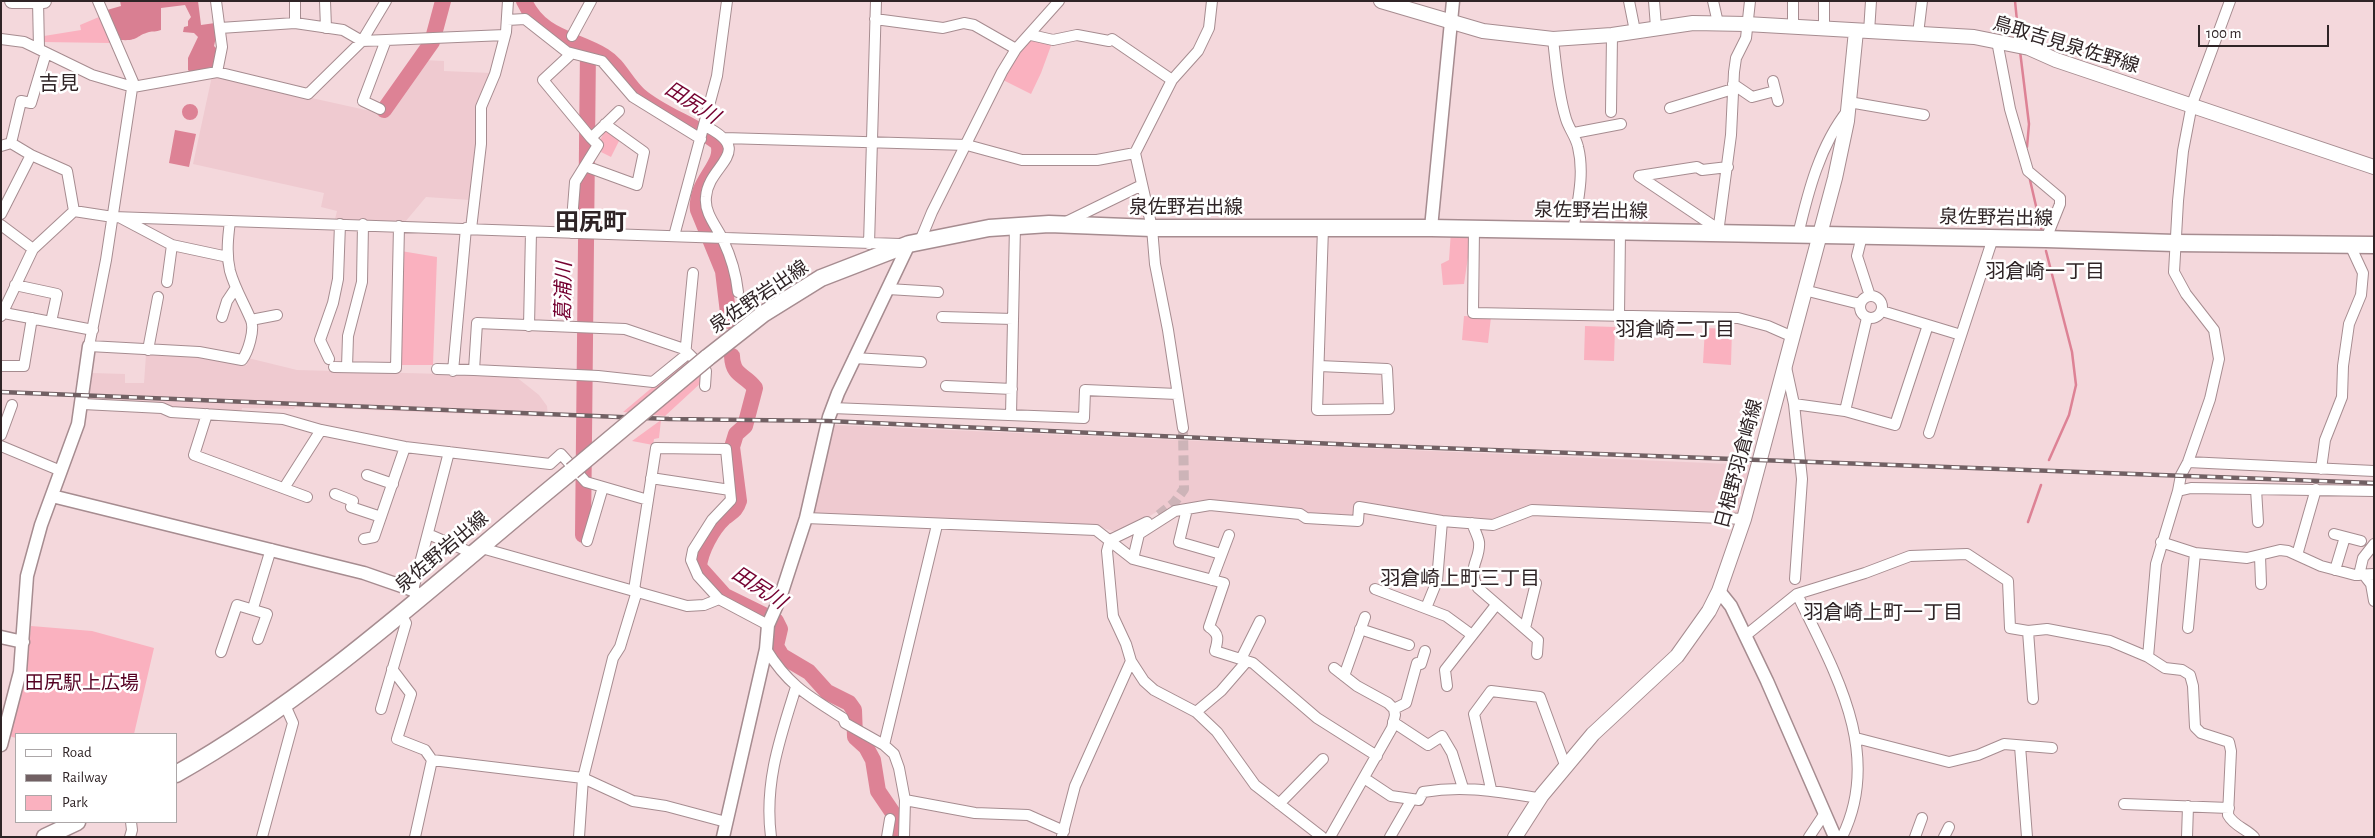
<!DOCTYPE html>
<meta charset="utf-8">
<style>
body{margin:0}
#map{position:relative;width:2375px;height:838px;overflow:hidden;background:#f4d8dc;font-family:"Alegreya Sans",sans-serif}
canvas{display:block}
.frame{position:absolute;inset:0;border:2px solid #2f2426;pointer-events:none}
.legend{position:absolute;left:15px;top:733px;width:162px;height:90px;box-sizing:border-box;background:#fff;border:1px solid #aca7a8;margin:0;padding:6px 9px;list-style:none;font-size:15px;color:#2f2426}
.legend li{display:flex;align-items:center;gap:10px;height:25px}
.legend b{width:25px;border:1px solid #aca7a8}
.scale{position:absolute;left:2198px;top:25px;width:131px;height:22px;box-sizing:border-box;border:2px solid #2f2426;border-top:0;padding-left:6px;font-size:15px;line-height:18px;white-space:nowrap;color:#2f2426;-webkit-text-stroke:4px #fff;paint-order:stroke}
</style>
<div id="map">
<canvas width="2375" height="838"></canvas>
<div class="frame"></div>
<ul class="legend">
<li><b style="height:6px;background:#fff"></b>Road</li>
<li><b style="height:6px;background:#716063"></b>Railway</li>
<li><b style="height:14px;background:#fab1bf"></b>Park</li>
</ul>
<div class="scale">100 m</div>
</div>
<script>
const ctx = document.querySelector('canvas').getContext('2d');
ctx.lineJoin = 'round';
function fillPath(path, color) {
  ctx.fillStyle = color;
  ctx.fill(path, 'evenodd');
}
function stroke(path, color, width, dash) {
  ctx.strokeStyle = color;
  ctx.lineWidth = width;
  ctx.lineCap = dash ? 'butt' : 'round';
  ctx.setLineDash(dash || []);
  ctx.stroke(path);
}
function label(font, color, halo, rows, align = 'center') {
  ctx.font = font + ' "Alegreya Sans","Noto Sans JP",sans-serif';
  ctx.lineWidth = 5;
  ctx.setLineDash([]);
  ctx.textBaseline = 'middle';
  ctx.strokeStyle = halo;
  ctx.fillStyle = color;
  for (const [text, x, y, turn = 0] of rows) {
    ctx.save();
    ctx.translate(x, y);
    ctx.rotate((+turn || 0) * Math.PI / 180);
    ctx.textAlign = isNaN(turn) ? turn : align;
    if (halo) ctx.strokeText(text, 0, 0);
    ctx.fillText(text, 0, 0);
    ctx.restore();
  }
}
const built = new Path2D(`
 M 423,60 L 444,61 L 444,71 L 491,73 L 481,95 L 477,110 L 478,144 L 470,200 L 426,197 L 405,222 L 335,219 L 337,211 L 321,207 L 324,193 L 193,164 L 212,76 L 384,114 Z
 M 146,355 L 195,356 L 247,365 L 248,358 L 297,370 L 515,376 L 539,395 L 547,406 L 548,417 L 295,407 L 294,409 L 242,408 L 241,413 L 88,402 L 92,373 L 125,374 L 125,383 L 144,383 Z
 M 834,425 L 1754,465 L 1738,517 L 1532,507 L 1494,522 L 1420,515 L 1356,502 L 1354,517 L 1210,503 L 1160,510 L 1120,533 L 1096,526 L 817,516 L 813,512 Z`);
const green = new Path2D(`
 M 99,17 L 111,43 L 43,42 L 44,36 L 81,30 L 80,25 Z
 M 1031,37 L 1052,43 L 1041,73 L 1031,94 L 1001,79 L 1008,67 Z
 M 605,131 L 620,139 L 611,157 L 601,152 L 603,145 L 599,142 Z
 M 1451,231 L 1472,231 L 1464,284 L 1443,285 L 1441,264 L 1449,260 Z
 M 401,251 L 437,257 L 433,365 L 397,365 Z
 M 1464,316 L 1491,317 L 1488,343 L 1462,340 Z
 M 1585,326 L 1615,327 L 1614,361 L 1584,360 Z
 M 1705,328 L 1732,329 L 1731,365 L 1703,363 Z
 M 686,359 L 695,359 L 705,371 L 703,381 L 665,416 L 623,412 Z
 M 661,420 L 659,438 L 654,439 L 653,445 L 632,441 Z
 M 31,626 L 92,631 L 154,648 L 134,734 L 16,734 L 16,738 L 9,736 L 24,684 Z`);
const forest = new Path2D(`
 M 120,1 L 198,1 L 201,25 L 215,23 L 216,37 L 214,46 L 218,50 L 215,66 L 191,73 L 188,70 L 188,58 L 198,37 L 194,33 L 183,32 L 184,27 L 188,26 L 188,21 L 191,17 L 185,5 L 161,8 L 161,30 C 156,32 153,31 149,32 C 135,36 139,41 121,40 L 107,10 L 121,6 Z`);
const water = new Path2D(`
 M182 112a8 8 0 1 1 16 0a8 8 0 1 1-16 0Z
 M 175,130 L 196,134 L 189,167 L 169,163 Z`);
const stream = new Path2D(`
 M 2015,1 L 2019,41
 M 2020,51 L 2029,124 L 2027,147
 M 2030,180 L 2042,232
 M 2046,251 L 2072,352 L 2076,385 L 2069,415 L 2049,460
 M 2028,522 L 2041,485`);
const river = new Path2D(`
 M 524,1 C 541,38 574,38 604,56 C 619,65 626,84 639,95 C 662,115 694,124 718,143 C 726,165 694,181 698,210 L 723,271 L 729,321
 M 384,110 L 432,42 L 443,1
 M 732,356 C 733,377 745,374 755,388 L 745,426 L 736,434 L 732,447 L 739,501 C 736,511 731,512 724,518 C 712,529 700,552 699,567 L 725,596 L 776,621 L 780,629 L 776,646 L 782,656 L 809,672 L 827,692 L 849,703 L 854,710 L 855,737 L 866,747 L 873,760 L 878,791 L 899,822 L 896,837
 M 583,535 L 588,49`);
const minorTunnel = new Path2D(`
 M 1159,515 L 1174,503 L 1184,489 L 1183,428`);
const minor = new Path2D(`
 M 38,1 L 39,48
 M 98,1 L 133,82 L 106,260 L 89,346 L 199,352 L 242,360 C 248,352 255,330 251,320 C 244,303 235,289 230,271 C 226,254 228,237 230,221
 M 216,1 L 222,47 L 217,72
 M 295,1 L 295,23 L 343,30 L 362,41 L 505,35
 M 325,1 L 326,28
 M 1629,1 L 1635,31
 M 1654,1 L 1656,27
 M 1713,1 L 1718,23
 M 1793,1 L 1793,27
 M 875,19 L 943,28 L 964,23 L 974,25 L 1016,49
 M 507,20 L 525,19 L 567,52 L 602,61 L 633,97 L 701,139
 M 220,28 L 295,23
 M 1824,30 L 1824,1
 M 1869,32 L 1871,1
 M 1918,34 L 1922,1
 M 1031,35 L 1053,40 L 1077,35 L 1109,41 L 1112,39 L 1172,80
 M 572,36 L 591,1
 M 1,39 L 24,42 L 92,75 L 133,87 L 217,72 L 308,94 L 362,41 L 386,1
 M 1553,39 C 1556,65 1558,93 1566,119 C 1569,129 1576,137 1578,147 C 1585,175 1577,204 1573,232
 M 1997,41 L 2010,109 L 2028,171 L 2060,198 L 2060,204 L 2046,239
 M 571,54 L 543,80 L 591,138
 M 1773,81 L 1778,101
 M 1733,84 L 1752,97 L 1775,91
 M 1849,102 L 1924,115
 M 1670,108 L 1733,89
 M 380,109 L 363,101 L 386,40
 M 1611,112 L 1612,35
 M 705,126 C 757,152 708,164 706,197 C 704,213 717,227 723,240 C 731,257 736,273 738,292
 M 1574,133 L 1621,124
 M 724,138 L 967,145 L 1022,160 L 1097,160 L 1135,153
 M 11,143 L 21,101 L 31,103 L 46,53
 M 1,146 L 11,143 L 31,155 L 67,171 L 74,211
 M 585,166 L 637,185 L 644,152 L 605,124
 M 74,211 L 113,217 L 900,244
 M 1,214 L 31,155
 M 121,218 L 172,245 L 228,257
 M 1064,223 L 1142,185
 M 1,225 L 33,249
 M 471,229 L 481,144 L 481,107 L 495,74 L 506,32 L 508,1
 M 1474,229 L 1473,313 L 1738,318 L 1768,326 L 1793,337
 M 1718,229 L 1639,176 L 1697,167 L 1702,170 L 1728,167
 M 571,233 L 575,182 L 598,145 L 591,138 L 619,111
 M 1718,233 L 1731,135 L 1734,72 L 1736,58 L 1746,38 L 1750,1
 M 1798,235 C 1808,192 1820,145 1848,110
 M 674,236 L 717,76 L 727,1
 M 1862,236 L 1857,256 L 1870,296
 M 920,241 L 932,212 L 1002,72 L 1016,49 L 1059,1
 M 869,244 L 876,1
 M 167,282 L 172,245
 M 15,285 L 57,294 L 51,322
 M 888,289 L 938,292
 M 1804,290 L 1860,304
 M1860 307a11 11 0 1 1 22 0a11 11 0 1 1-22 0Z
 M 1882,311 L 1961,335
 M 4,313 L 93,330
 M 1,316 L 33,249 L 74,211
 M 1619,316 L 1620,232
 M 222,317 L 227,301 L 235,289
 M 942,317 L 1013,319
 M 1867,318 L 1845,411 L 1895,425 L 1928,325
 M 251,320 L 277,315
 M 529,326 L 531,232
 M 148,350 L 158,297
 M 854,358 L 921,362
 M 329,359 L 320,340 L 333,303 L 338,279 L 340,224
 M 1,366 L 24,366 L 32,318
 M 1319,366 L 1387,369 L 1389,409 L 1317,410 L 1323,228
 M 334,367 L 396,368 L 399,226
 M 347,367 L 348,336 L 362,282 L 363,224
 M 1786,367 L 1794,404 L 1802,479 L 1795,579
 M 437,369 L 474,370 L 477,323 L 625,329 L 684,349 L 706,371 L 705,386
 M 474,370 L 598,376 L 653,382 L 685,356 L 693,273
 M 453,371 L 466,228
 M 946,386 L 1012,389
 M 83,404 L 162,408 L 171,412 L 283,419 L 321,430 L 405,447 L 550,464 L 561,454 L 586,482 L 648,500
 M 1794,404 L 1845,411
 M 832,408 L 1084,418 L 1085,390 L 1177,394
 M 207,414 L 194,455 L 307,497
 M 1011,415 L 1015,226
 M 1183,428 L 1168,330 L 1155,264 L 1152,228 L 1135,153 L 1172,80 L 1198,51 L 1209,28 L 1212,1
 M 1929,433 L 1993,238
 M 1,435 L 12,405
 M 1,446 L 61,471
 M 2188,462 L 2374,471
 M 2321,469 L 2325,440 L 2342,397 L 2343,366 L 2349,324 L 2361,295 L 2363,273 L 2350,245
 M 367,475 L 393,484
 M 651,478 L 730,490
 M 284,488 L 321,430
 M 2256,489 L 2258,522
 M 2178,491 L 2191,488 L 2374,491
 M 335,494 L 353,501 L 351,507 L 381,517
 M 1187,509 L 1179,542 L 1221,554
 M 806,518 L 1096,530 L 1133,559 L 1224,583 L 1209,627 C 1220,634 1218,640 1215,651 L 1253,663 L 1317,718 L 1377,756
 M 1472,523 C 1474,529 1478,536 1479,542 C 1481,560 1466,567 1478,588 L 1538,640 L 1537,654
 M 428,534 L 472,553
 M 2334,534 L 2361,541
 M 364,539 L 374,537 L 405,447
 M 1110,540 L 1107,551 L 1113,616 L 1126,644 L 1131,661 L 1144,681 L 1154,690 L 1196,712 L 1217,732 L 1255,785 L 1322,837
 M 1110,540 L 1147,522
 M 587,541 L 603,487
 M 2161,542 L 2195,553 L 2247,558 L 2280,550 L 2288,551 L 2321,566 L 2355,575 L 2374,574
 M 478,547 L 687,606 L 704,605 L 719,599 L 768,625
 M 2297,555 L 2316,489
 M 2260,556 L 2261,584
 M 1133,559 L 1139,534 L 1175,511 L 1210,505 L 1300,514 L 1306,518 L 1358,521 L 1359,507 L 1442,521 L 1493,525 L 1532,510 L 1744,519
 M 2335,570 L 2345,537
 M 2359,575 L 2363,558 L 2374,544
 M 2364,575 L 2371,584 L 2374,601
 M 1212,580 L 1229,535
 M 1375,589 L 1446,616 L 1472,635
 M 413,590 L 449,452
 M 634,590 L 656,448 L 726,449 L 731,500 L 712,520 L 693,550 L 691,560 L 698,576 L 719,599
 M 1797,594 C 1833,669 1884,752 1842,837
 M 253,608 L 271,549
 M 1426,608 L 1437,581 L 1442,521
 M 1525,628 L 1536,583
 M 2188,628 L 2195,553
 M 1360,629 L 1409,645
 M 2028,631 L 2033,699
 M 1745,636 L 1797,594 L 1865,573 L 1910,556 L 1967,554 L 2008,581 L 2010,628 L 2028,631 L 2047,629 L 2110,641 L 2148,657 L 2165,668 L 2182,670 L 2190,675 L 2193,686 L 2195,727 L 2201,733 L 2229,742 L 2231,751 L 2228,815 C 2234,826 2245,828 2254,837
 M 766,649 C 788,685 808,696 843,718 L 845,723 L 884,745 L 894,754 L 899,768 L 905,800 L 975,813 L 1028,815 L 1064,831
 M 221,652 L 237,605 L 267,614 L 258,639
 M 2148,657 L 2156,564 L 2178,491 L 2181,475 L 2188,462 L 2210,399 L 2219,359 L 2214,330 L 2186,294 L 2174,272 L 2178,201 L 2183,151 L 2192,104 L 2230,1
 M 1241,659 L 1260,621
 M 392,669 L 411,694 L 397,739 L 425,750 L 432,760 L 415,837
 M 1344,676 L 1365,617
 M 1447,686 L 1445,670 L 1496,605
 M 381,709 L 406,623 L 400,613
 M 1394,709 L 1406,703 L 1417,663 L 1421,664 L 1425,651
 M 1196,712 L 1221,691 L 1247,661
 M 1393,722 L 1428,745 L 1442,736 L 1452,753 L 1463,788
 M 1856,738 L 1949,762 L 1978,755 L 2004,744 L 2052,748
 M 884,745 L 937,525
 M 2020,746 L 2027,837
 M 432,760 L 583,778 L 633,801 L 666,806 L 726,822
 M 1364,778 L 1391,796 L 1419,800 L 1423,792 C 1466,785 1498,792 1539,798
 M 1491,789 L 1474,714 L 1491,691 L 1540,697 L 1565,765
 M 1279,804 L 1323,759
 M 2124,804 L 2229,808
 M 1062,836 L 1075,786 L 1131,661
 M 130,837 L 132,830 L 131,822
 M 262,837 L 293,723 L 285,705
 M 579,837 L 583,778 L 613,658 L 620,647 L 637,591
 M 771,837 C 764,783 780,738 796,687
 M 887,837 L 890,819
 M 904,837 L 905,800
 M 1330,837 L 1392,728 L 1395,715 L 1394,709 L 1388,703 L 1357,686 L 1334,668
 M 1390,837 L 1412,799
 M 1809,837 L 1825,813
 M 1915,837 L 1922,818
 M 1944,837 L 1949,827
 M 2187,837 L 2188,806`);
const tertiary = new Path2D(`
 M 1431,228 L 1453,1
 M 52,496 L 364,573 L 413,590 L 419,597
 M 1719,591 L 1731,606 L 1767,681 L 1835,837
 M 1,637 L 23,642
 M 1,745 L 20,672 L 27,576 L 41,525 L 78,424 L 89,346
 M 723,837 L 766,649 L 768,625 L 780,598 L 806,518 L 829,417 L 838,393 L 909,244`);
const secondary = new Path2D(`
 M 12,1 L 44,1
 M 1381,1 L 1483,31 L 1553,39 L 1612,35 L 1693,23 L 1746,24 L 1974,37 L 2029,48 L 2056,60 L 2374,167
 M 1515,837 L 1542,795 L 1593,734 L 1677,656 L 1709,611 L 1719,591 L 1744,519 L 1835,178 L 1847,121 L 1856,31`);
const primary = new Path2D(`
 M 707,358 L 763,314 L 821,278 L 909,244 L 989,228 L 1049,224 L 1152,228 L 1431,228 L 2046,239 L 2175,243 L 2374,245
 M 176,774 C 321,692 443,576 572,471
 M 45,837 L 77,822`);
const rail = new Path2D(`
 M 1,392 L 669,419 L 828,421 L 1358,445 L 2374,483`);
const primaryBridge = new Path2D(`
 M 572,471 L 707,358`);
const streetNames = [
 ["鳥取吉見泉佐野線",2066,45,17],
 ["泉佐野岩出線",1186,207],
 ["泉佐野岩出線",1591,211,1],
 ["泉佐野岩出線",1996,218,1],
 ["泉佐野岩出線",759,297,-34],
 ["日根野羽倉崎線",1739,464,-75],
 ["泉佐野岩出線",442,552,-40]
];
const parkNames = [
 ["田尻駅上広場",82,683]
];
const neighbourhoodNames = [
 ["吉見",59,84],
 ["羽倉崎一丁目",2045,272],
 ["羽倉崎二丁目",1675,330],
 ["羽倉崎上町三丁目",1460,579],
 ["羽倉崎上町一丁目",1883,613]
];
const waterNames = [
 ["田尻川",692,103,32],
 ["葛浦川",564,292,-89],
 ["田尻川",759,588,33]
];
const districtNames = [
 ["田尻町",591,223]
];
fillPath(built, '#efcad0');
fillPath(green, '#fab1bf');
fillPath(forest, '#d97f92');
fillPath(water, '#dd8295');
stroke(stream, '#dd8295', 2.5);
stroke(river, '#dd8295', 16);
stroke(minorTunnel, '#cdb4b8', 10, [10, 5]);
stroke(minor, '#a68c90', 12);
stroke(tertiary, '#a68c90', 15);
stroke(secondary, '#a68c90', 16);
stroke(primary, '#a68c90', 19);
stroke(minor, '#fff', 10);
stroke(tertiary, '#fff', 12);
stroke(secondary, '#fff', 14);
stroke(primary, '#fff', 16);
stroke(rail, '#716063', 4.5);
stroke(rail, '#fff', 2.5, [8]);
stroke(primaryBridge, '#a68c90', 19, []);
stroke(primaryBridge, '#fff', 16);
label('19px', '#2f2426', '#fff', streetNames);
label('19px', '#550122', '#fff', parkNames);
label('20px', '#2f2426', '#fff', neighbourhoodNames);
label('italic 20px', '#740130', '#fff', waterNames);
label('bold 24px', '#2f2426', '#fff', districtNames);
</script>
